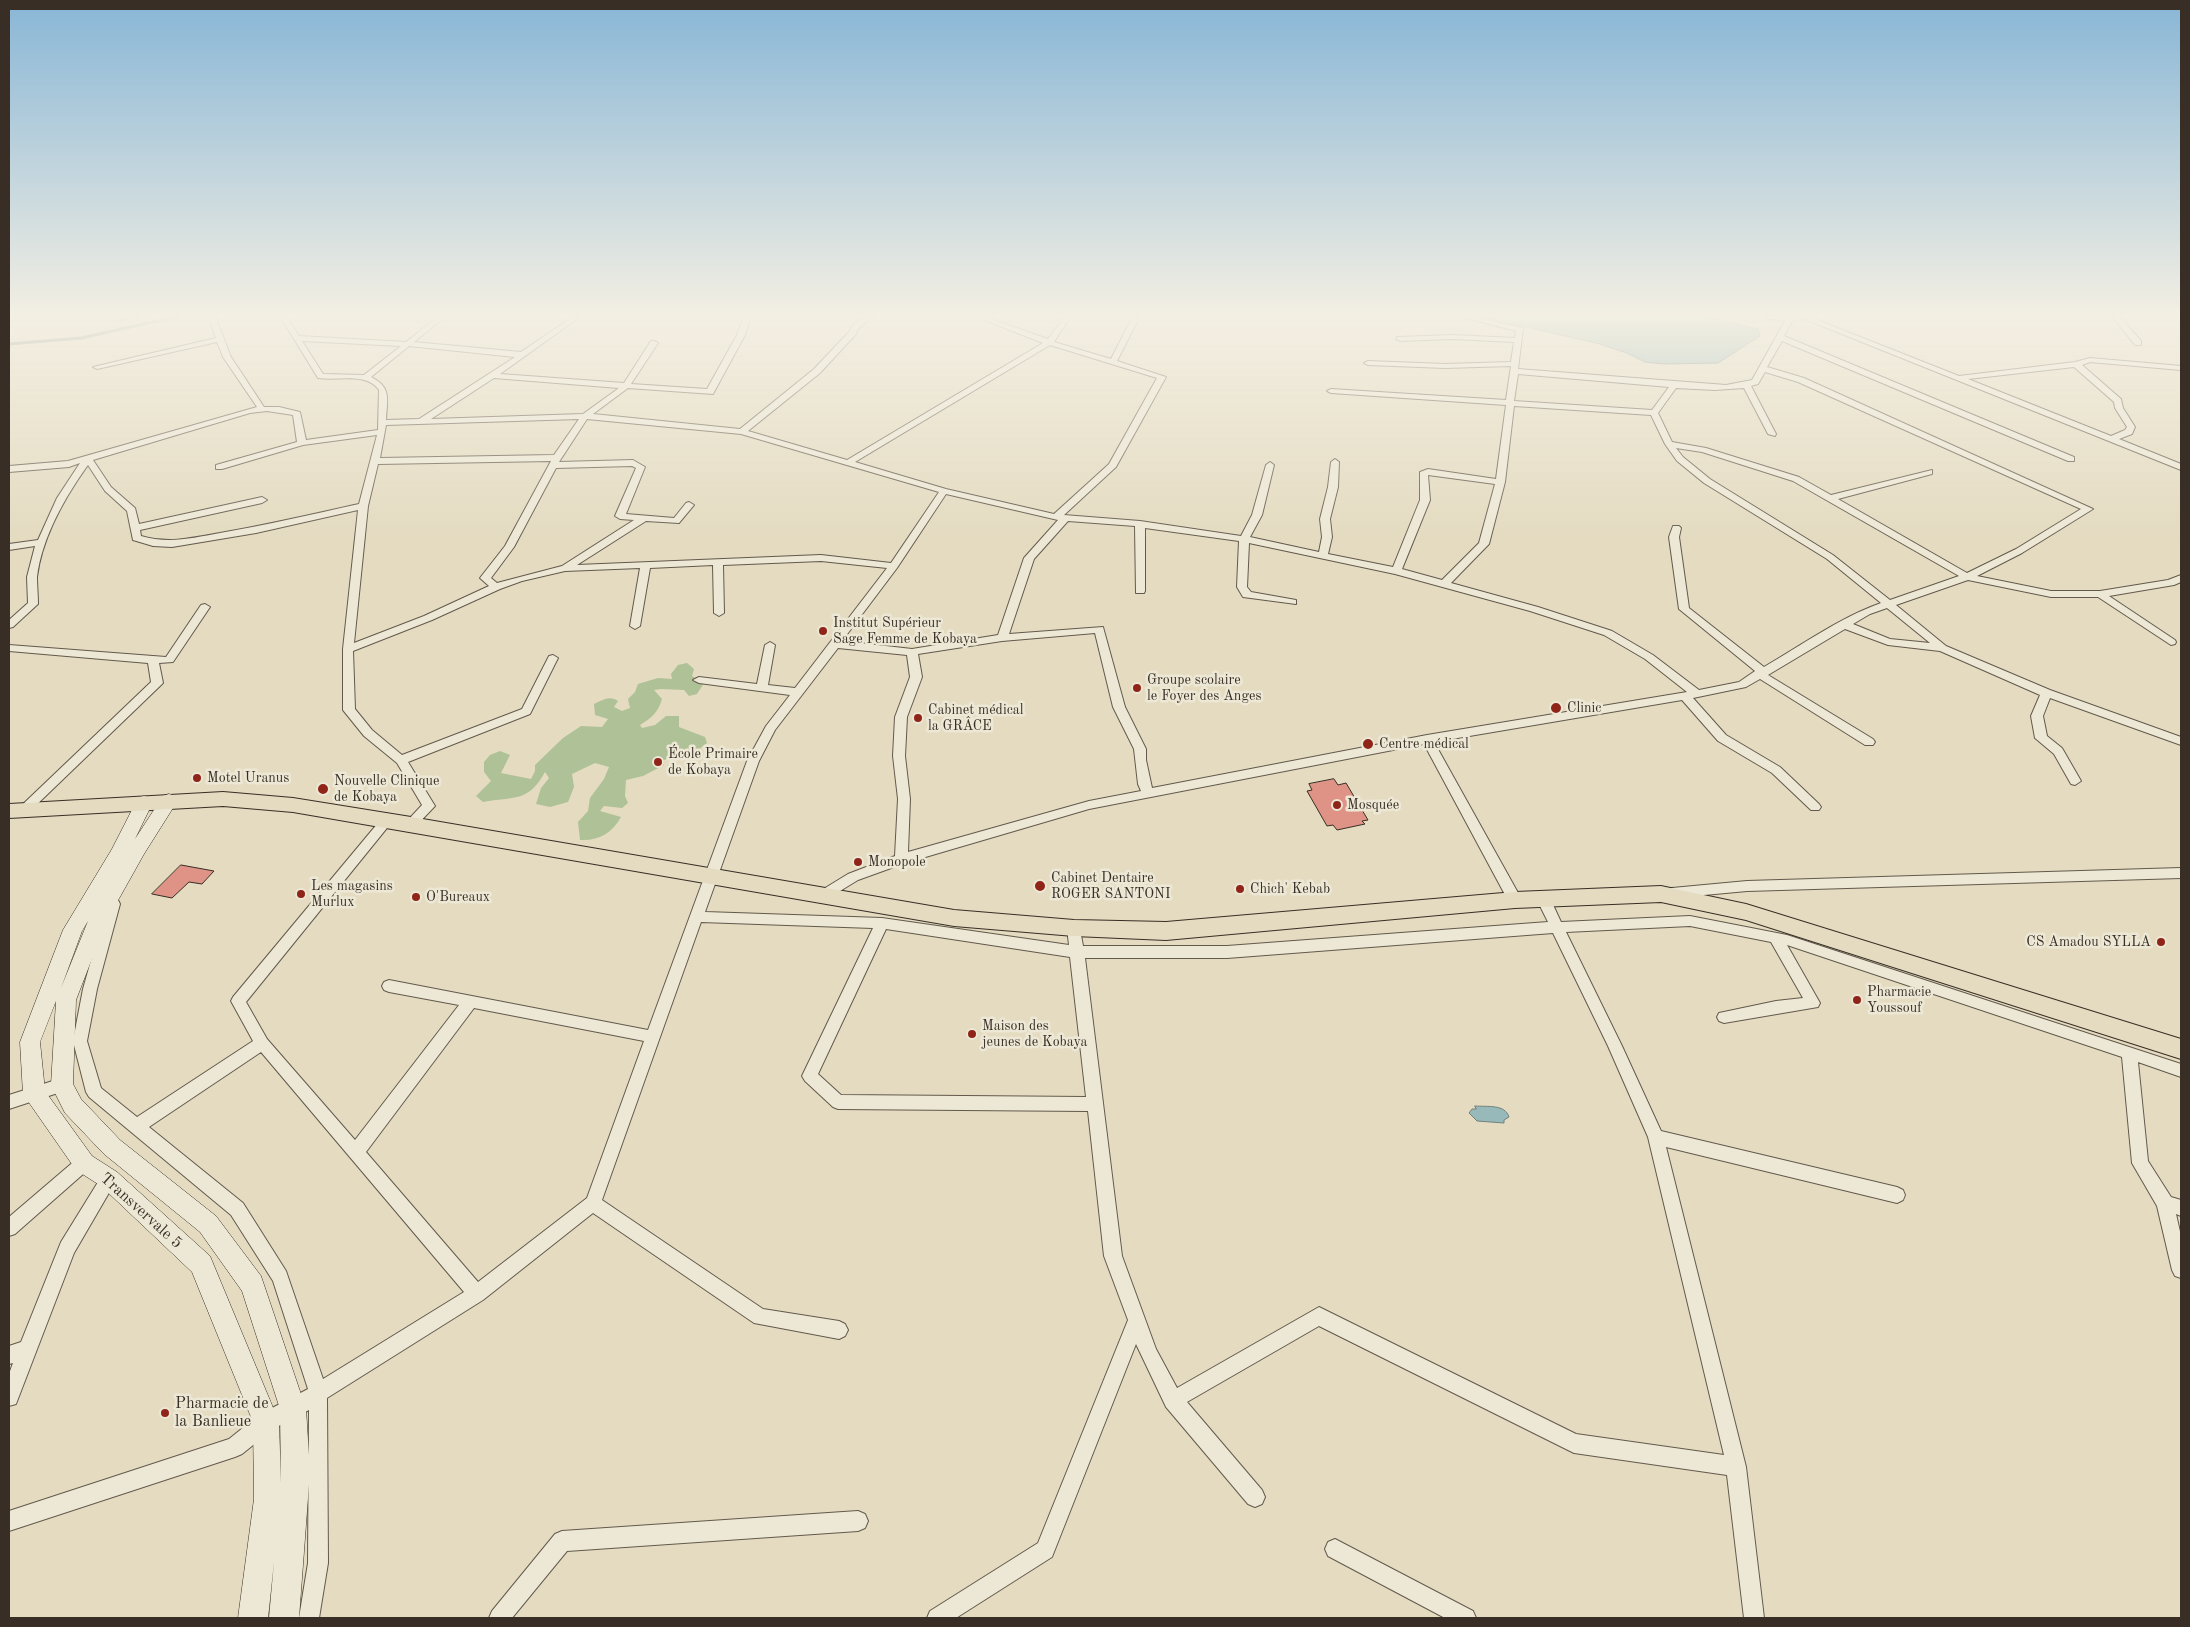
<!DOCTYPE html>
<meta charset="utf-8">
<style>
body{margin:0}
#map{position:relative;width:2190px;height:1627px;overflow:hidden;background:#e4dbc0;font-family:"Old Standard TT",serif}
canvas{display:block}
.frame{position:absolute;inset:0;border:10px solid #382e25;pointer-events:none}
</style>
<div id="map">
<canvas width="2190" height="1627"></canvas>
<div class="frame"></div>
</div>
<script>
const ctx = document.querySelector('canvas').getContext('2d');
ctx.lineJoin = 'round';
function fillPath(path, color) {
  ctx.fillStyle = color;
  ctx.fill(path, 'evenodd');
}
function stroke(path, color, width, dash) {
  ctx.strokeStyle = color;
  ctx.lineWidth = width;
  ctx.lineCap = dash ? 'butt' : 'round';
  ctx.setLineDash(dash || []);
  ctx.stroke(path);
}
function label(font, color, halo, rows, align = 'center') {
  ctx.font = font + ' "Old Standard TT",serif';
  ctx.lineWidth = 5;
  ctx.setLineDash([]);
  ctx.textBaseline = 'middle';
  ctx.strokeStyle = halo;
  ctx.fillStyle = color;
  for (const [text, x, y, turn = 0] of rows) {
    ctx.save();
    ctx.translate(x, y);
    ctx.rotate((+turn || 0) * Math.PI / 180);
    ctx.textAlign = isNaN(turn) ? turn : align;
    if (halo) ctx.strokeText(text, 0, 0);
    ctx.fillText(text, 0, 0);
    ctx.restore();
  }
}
const green = new Path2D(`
 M 687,663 L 694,669 L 692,676 L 704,683 L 697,694 L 689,696 L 684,690 L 661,689 L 654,690 L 662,699 C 658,713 651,718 640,725 L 642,728 L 655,725 L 666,716 L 679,716 L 679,727 L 705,737 L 707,743 L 694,753 C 681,751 674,756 662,761 L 664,765 L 643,776 L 626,780 L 625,796 L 628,803 L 622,808 L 604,806 L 600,811 L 621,817 C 612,833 599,841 580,840 L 578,822 L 588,811 L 590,798 L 604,779 L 609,767 L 595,763 L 572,774 L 574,787 L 568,802 L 550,807 L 536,804 L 541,788 L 549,778 L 545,772 C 528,803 514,796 483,802 L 476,796 L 491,781 L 484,772 L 484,762 L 490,755 L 500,751 L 510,755 L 501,773 L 531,779 L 535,771 L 535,765 L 563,738 L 581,726 L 602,727 L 608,719 L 595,715 L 594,704 C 602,700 610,695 618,701 L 614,707 L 622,711 L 630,708 L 628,699 L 635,692 L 638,684 L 658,678 L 672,679 L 671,674 L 678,665 Z`);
const water = new Path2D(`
 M 1479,316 L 1704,316 L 1758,329 L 1760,336 L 1718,363 L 1664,364 L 1645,362 L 1627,353 L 1600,344 Z
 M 1475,1106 C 1488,1107 1505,1104 1509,1117 L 1504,1120 L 1504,1123 L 1477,1121 L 1469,1113 L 1472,1109 L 1476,1109 Z`);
const stream = new Path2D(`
 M 9,344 L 81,338 L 179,316`);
const building = new Path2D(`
 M 1334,779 L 1338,785 L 1346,783 L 1368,820 L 1362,821 L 1365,824 L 1337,830 L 1333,825 L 1327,826 L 1307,791 L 1312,790 L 1309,784 Z
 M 181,865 L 214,871 L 202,884 L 189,882 L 172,898 L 152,894 Z`);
const minor = new Path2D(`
 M 118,316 L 141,316 L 121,320 L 118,320 Z
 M 208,316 L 215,316 L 231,357 L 264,407 L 279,407 L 300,412 L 306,440 L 378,430 L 379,390 C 366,372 338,381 318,378 L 280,316 L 286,316 L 299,336 L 406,342 L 439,316 L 446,316 L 414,342 L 521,352 L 574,316 L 581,316 L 500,374 L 624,383 L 651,341 L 654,341 L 658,343 L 631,384 L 707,389 L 737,335 L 744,316 L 751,316 L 745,335 L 713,394 L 628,388 L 593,414 L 740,429 L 814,369 L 849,332 C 852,323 864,316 873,316 L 857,330 L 856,334 L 820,373 L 748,431 L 847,460 L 1043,343 L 974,316 L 983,316 L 1048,339 L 1065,316 L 1071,316 L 1054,342 L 1111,359 L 1133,316 L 1140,316 L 1117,361 L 1166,377 L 1116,467 L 1064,515 L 1140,521 L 1241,536 L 1252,515 L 1266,465 L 1270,462 L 1274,465 L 1262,515 L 1250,537 L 1319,552 L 1322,537 L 1320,519 L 1328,487 L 1331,462 L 1335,459 L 1339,462 L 1338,487 L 1330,519 L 1332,537 L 1328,554 L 1393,567 L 1420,500 L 1420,472 L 1428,469 L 1496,479 L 1506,405 L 1331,393 L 1327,391 L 1331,389 L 1506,400 L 1511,366 L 1445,368 L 1368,365 L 1364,363 L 1368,361 L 1445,364 L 1511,362 L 1514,342 L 1453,339 L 1400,341 L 1396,339 L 1397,337 L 1453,335 L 1515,338 L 1516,331 L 1458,316 L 1470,316 L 1523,328 L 1518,369 L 1726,385 L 1752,380 L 1785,321 L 1765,318 L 1765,316 L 1788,318 L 1789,316 L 1795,316 L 1784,336 L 2074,457 L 2074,461 L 2068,461 L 1782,341 L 1767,367 L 1804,378 L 2093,509 L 2022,553 L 1977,576 L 2051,591 L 2100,591 L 2168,580 L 2181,575 L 2181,582 L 2174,585 L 2109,596 L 2175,640 L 2176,642 L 2175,644 L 2171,645 L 2098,597 L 2051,597 L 1968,580 L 1896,605 L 1946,646 L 2050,690 L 2181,737 L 2181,745 L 2050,698 L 2043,716 L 2047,736 L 2062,748 L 2081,781 L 2075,785 L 2071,784 L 2054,754 L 2035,738 L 2031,716 L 2040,695 L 1940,651 L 1888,645 L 1845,629 L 1768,675 L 1873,739 L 1875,742 L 1873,745 L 1865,745 L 1760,679 L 1746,687 L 1693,698 L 1726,735 L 1780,767 L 1819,804 L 1821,807 L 1819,810 L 1811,810 L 1772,773 L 1718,741 L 1682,700 L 1434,742 L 1522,900 L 1520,904 L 1510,904 L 1424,744 L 1089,809 L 905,863 L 858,880 L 822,902 L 817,901 L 815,897 L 817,893 L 848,874 L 895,856 L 898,799 L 893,756 L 895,717 L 910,677 L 907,655 L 838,648 L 775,730 L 759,761 L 705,912 L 882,918 L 1069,945 L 1067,928 L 1069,924 L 1074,923 L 1079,924 L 1083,946 L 1227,946 L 1548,922 L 1536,898 L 1538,894 L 1548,894 L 1561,922 L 1690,916 L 1787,935 L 2181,1064 L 2181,1077 L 2138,1062 L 2148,1161 L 2171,1197 L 2181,1200 L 2181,1216 L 2176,1214 L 2181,1236 L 2181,1278 L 2175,1276 L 2172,1270 L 2157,1206 L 2132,1163 L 2122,1057 L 1787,945 L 1820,1003 L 1818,1007 L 1724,1023 L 1719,1021 L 1717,1017 L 1719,1013 L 1776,1001 L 1803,998 L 1771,942 L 1690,926 L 1566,932 L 1622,1046 L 1661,1131 L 1897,1187 L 1903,1190 L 1905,1195 L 1903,1200 L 1897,1203 L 1666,1147 L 1746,1467 L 1764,1618 L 1744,1618 L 1727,1475 L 1574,1453 L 1319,1326 L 1187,1402 L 1262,1490 L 1265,1497 L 1262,1504 L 1255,1507 L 1248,1504 L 1166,1407 L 1136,1344 L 1052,1557 L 956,1618 L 927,1618 L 930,1611 L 1038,1543 L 1128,1320 L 1104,1256 L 1088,1111 L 838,1109 L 833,1107 L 805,1081 L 802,1076 L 873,928 L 701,922 L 602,1200 L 763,1309 L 839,1321 L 845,1324 L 848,1330 L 845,1336 L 839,1339 L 754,1323 L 593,1213 L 483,1300 L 327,1398 L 328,1563 L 319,1618 L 299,1618 L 308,1563 L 309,1410 L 273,1429 L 242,1454 L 235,1457 L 9,1531 L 9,1511 L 229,1439 L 259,1415 L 308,1389 L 273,1281 L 231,1215 L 89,1097 L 86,1092 L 73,1041 L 83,989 L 108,900 L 118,900 L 120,904 L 97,989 L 87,1041 L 101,1088 L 137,1117 L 253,1041 L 231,1001 L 233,997 L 383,817 L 391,817 L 393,820 L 391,823 L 246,1002 L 267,1039 L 355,1140 L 459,1005 L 389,992 L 384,990 L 382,986 L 384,982 L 389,980 L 648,1030 L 747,761 L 766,726 L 790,695 L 699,683 L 693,680 L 699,677 L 757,684 L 765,645 L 770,642 L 775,645 L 768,685 L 795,688 L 887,568 L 821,561 L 723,565 L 724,613 L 719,616 L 714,613 L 713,565 L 650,568 L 640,626 L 635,629 L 630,626 L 640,568 L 565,571 L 522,581 L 500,589 L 432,620 L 353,651 L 355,709 L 372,730 L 402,755 L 522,709 L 549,656 L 553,655 L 558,658 L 530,714 L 408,762 L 435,806 L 415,827 L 407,827 L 405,824 L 407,821 L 422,805 L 397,763 L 364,736 L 343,710 L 343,649 L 358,510 L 256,533 L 172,547 L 153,546 L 133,540 L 127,511 L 105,491 L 88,465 C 65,497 42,537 37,577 C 37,586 38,595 38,604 L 13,627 L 9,628 L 9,620 L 28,603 L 27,577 L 35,546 L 9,550 L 9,544 L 38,540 L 57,498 L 80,463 L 69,467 L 9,472 L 9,466 L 68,461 L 257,407 L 223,357 L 217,342 L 97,369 L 93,367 L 216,338 ZM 302,341 L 401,346 L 364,375 L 323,374 ZM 1050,345 L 1157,378 L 1109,464 L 1054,514 L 946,489 L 855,462 ZM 409,346 L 515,357 L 419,419 L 386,420 C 387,400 392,387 371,377 ZM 1765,372 L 1798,382 L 2081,509 L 2016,549 L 1967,573 L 1838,499 L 1932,474 L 1932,470 L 1831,495 L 1799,477 L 1706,448 L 1672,442 L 1658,413 L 1676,388 L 1715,390 L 1744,388 L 1768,434 L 1775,436 L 1776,434 L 1751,386 L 1758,384 ZM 1518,374 L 1669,387 L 1652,410 L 1514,401 ZM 494,378 L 619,388 L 583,414 L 431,419 ZM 1514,406 L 1651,415 L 1665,444 L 1677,461 L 1704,483 L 1827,559 L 1881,603 C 1839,618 1802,645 1764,667 L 1689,608 L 1679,537 L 1681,528 L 1679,526 L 1673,526 L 1669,537 L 1679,609 L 1755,671 L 1739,682 L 1699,690 L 1653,655 L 1612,631 L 1538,607 L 1451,583 L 1489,544 L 1505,482 ZM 267,411 L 293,415 L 297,442 L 216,465 L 216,469 L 222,469 L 303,445 L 377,435 L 359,504 C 313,514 267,525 220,533 C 193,538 168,544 141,536 L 140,530 L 262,503 L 267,500 L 262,497 L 139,524 L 135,508 L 111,487 L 93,460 L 250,413 ZM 579,419 L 554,455 L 380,458 L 386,425 ZM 587,419 L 741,434 L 939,492 L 891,563 L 821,555 L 577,565 L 646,521 L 679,523 L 694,505 L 689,502 L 686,503 L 674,518 L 626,514 L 645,467 L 633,460 L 559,462 ZM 1676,448 L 1702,452 L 1793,481 L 1959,576 L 1890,600 L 1833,555 L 1710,479 L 1683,457 ZM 551,461 L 505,546 L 480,578 L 489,586 L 424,616 L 354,643 L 368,506 L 378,464 ZM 632,466 L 636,468 L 615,516 L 620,519 L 634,520 L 562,566 L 497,583 L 491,578 L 514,547 L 556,468 ZM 1428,475 L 1495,484 L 1479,543 L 1442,580 L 1402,569 L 1430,500 ZM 946,494 L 1058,520 L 1024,558 L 998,635 L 912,649 L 842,641 L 897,568 ZM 1068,521 L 1135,526 L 1136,593 L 1144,593 L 1145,591 L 1145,528 L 1239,541 L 1237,587 L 1243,597 L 1296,604 L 1296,600 L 1251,592 L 1247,587 L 1249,543 L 1395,574 L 1530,611 L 1604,635 L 1645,659 L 1687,692 L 1427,735 L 1152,788 L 1146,760 L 1146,749 L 1125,707 L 1103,627 L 1009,634 L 1034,559 ZM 1887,608 L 1930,643 L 1890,639 L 1853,624 L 1870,614 ZM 1095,633 L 1113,707 L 1134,749 L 1138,784 L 1141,791 L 1089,801 L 908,852 L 910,799 L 905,756 L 907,717 L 922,677 L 918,654 L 1002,641 ZM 886,929 L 1070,957 L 1086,1097 L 841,1095 L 818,1074 ZM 1553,933 L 1608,1046 L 1648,1137 L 1724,1455 L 1576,1434 L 1319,1307 L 1177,1388 L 1156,1349 L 1122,1256 L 1085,958 L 1227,958 ZM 474,1008 L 644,1041 L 587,1198 L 478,1282 L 366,1152 ZM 261,1052 L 464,1292 L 323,1379 L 286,1271 L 243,1203 L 149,1127 Z
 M 1797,316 L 1807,316 L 1959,376 L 2075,362 L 2090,358 L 2181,366 L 2181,370 L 2090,362 L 2082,365 L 2121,399 L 2123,408 L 2135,427 L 2132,434 L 2119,439 L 2181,464 L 2181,470 ZM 2074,367 L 2114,402 L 2115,408 L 2127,427 L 2125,430 L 2111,436 L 1968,379 Z
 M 2112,316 L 2119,316 L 2141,341 L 2141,345 L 2135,345 Z
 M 205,604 L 210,607 L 173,662 L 159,663 L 163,683 L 161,685 L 29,812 L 21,812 L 19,809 L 21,806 L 151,682 L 148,663 L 9,651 L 9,645 L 166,657 L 201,605 Z
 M 2181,868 L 2181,878 L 1747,891 L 1672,898 L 1667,897 L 1665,893 L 1667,889 L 1672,888 L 1747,881 Z
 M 62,1078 L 67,1080 L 70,1085 L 67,1090 L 9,1109 L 9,1095 Z
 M 84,1156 L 90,1158 L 92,1163 L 90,1168 L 15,1234 L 9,1236 L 9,1217 L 78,1158 Z
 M 109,1171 L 115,1174 L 117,1179 L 74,1253 L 16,1404 L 9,1406 L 9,1374 L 13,1363 L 9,1364 L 9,1346 L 21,1342 L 61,1242 L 103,1174 Z
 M 858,1511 L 865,1514 L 868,1521 L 865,1528 L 858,1531 L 567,1551 L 512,1618 L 489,1618 L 492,1611 L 555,1534 L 562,1531 Z
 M 1335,1539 L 1473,1611 L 1476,1618 L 1445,1618 L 1328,1556 L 1325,1549 L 1328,1542 Z`);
const secondary = new Path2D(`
 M 169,794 L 175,796 L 178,800 L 144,854 L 107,920 L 76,1000 L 73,1084 L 81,1099 L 120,1140 L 216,1216 L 261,1276 L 306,1409 L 310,1471 L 299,1618 L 269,1618 L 274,1562 L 268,1618 L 238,1618 L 254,1499 L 253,1422 L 192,1272 L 101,1186 L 76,1170 L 23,1094 L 20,1042 L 63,930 L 112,849 L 138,798 L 144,796 L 150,798 L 153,802 L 135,839 L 163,796 ZM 88,921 L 61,988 L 82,931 ZM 56,1001 L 51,1085 L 65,1113 L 104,1154 L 200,1232 L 242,1291 L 280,1409 L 281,1484 L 279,1422 L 210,1256 L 117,1172 L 92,1156 L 45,1091 L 40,1042 Z`);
const primary = new Path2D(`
 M 223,792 L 293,798 L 411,817 L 954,910 L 1074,920 L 1166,922 L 1515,892 L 1661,886 L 1746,904 L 2181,1039 L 2181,1059 L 1746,920 L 1661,902 L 1515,908 L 1166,940 L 1074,936 L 954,926 L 293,812 L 223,806 L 9,818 L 9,804 Z`);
const markers = [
 [823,631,5,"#8f2418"],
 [1137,688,5,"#8f2418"],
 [1556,708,6,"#8f2418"],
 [918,718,5,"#8f2418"],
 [1368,744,6,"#8f2418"],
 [658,762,5,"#8f2418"],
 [197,778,5,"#8f2418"],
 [323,789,6,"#8f2418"],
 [1337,805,5,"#8f2418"],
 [858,862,5,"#8f2418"],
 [1040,886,6,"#8f2418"],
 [1240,889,5,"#8f2418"],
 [301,894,5,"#8f2418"],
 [416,897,5,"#8f2418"],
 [2161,942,5,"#8f2418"],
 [1857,1000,5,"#8f2418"],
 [972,1034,5,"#8f2418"],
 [165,1413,5,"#8f2418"]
];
const poiNames = [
 ["Institut Supérieur",833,623],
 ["Sage Femme de Kobaya",833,639],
 ["Groupe scolaire",1147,680],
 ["le Foyer des Anges",1147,696],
 ["Clinic",1567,708],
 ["Cabinet médical",928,710],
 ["la GRÂCE",928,726],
 ["Centre médical",1379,744],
 ["École Primaire",668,754],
 ["de Kobaya",668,770],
 ["Motel Uranus",207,778],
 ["Nouvelle Clinique",334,781],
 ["de Kobaya",334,797],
 ["Mosquée",1347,805],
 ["Monopole",868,862],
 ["Cabinet Dentaire",1051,878],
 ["ROGER SANTONI",1051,894],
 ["Les magasins",311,886],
 ["Murlux",311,902],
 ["Chich' Kebab",1250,889],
 ["O'Bureaux",426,897],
 ["CS Amadou SYLLA",2151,942,"right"],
 ["Pharmacie",1867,992],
 ["Youssouf",1867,1008],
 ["Maison des",982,1026],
 ["jeunes de Kobaya",982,1042]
];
const nearStreetnames = [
 ["Transvervale 5",141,1211,42]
];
const nearPoinames = [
 ["Pharmacie de",175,1404],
 ["la Banlieue",175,1422]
];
fillPath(green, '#afc196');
fillPath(water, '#98b9ba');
stroke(water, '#72817e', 1);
stroke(stream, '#72817e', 3);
fillPath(building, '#de9386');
stroke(building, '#382e25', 1);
stroke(minor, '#63594c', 2);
stroke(secondary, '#382e25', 1);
stroke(primary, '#382e25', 2);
fillPath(minor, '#ede8d6');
fillPath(secondary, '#ede8d6');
fillPath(primary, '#e4dbc0');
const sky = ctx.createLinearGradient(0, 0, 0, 543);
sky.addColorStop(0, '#88b6d6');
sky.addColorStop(0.58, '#f3efe3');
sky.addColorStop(1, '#f3efe300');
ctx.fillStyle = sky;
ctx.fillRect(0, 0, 2190, 543);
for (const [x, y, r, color] of markers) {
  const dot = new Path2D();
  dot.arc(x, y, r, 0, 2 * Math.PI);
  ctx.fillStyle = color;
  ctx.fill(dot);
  stroke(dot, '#ede8d6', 2);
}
label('14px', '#382e25', '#ede8d6', poiNames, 'left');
label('16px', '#382e25', '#ede8d6', nearStreetnames);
label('16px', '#382e25', '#ede8d6', nearPoinames, 'left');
</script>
